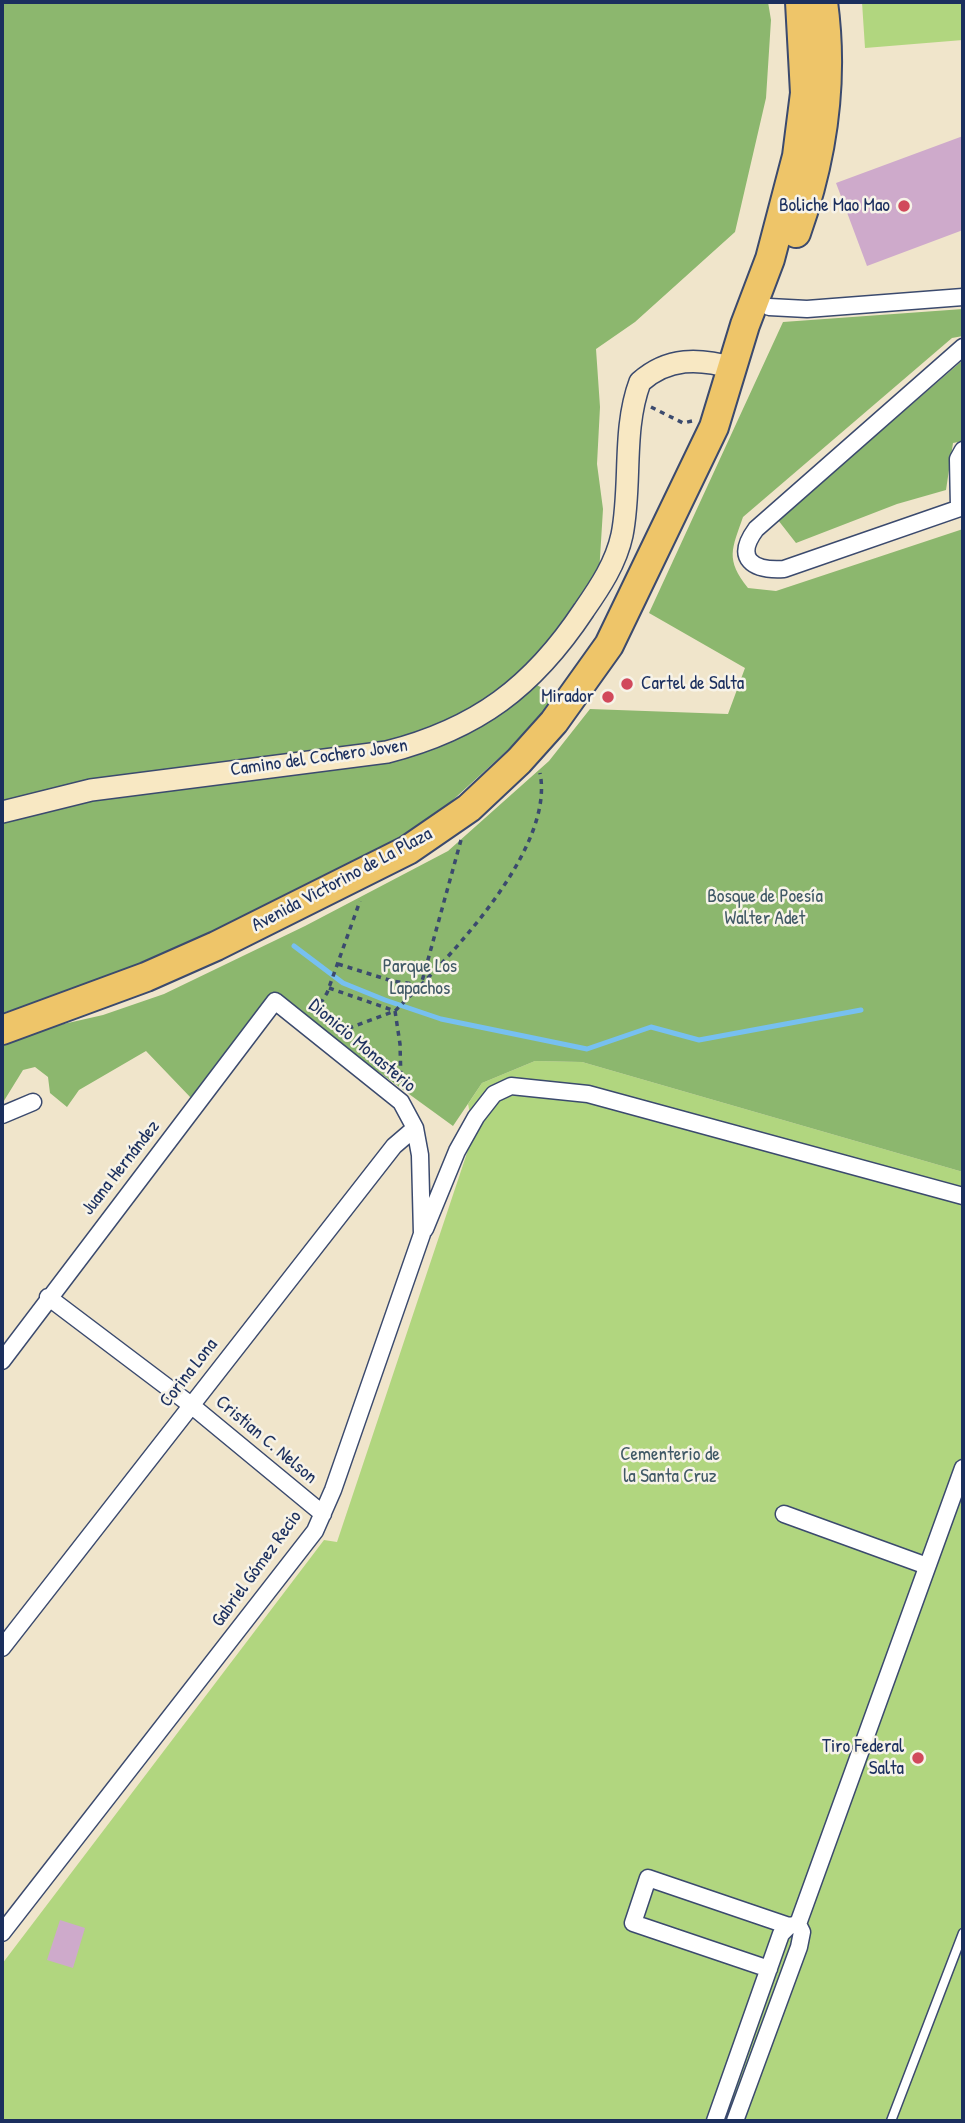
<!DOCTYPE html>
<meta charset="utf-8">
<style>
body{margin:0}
#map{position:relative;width:965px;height:2123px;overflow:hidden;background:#f0e5cb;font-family:"Patrick Hand",sans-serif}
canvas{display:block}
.frame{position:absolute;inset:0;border:4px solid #1b2f5e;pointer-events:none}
</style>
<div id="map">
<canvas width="965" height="2123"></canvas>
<div class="frame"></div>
</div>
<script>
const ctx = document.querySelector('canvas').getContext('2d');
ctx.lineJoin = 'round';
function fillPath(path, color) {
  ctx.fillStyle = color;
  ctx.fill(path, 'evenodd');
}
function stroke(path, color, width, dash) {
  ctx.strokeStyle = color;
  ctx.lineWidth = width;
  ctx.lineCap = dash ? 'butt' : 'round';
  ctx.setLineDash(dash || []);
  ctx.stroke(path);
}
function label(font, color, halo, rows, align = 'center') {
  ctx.font = font + ' "Patrick Hand",sans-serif';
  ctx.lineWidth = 5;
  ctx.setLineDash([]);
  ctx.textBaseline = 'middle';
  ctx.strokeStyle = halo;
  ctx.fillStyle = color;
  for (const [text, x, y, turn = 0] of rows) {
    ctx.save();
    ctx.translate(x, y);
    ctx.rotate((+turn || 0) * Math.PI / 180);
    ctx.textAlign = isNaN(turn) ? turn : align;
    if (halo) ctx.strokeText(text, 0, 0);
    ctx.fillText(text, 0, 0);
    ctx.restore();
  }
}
const green = new Path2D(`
 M 862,2 L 963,2 L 963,40 L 865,48 Z
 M 535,1061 L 582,1062 L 963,1172 L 963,2121 L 2,2121 L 2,1964 L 324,1540 L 337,1542 L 474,1132 L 468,1104 L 482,1083 Z`);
const forest = new Path2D(`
 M 2,2 L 768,2 L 771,20 L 766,98 L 735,232 L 635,322 L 596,349 L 600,407 L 597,464 L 603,509 L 599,574 L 532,682 L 557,697 L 512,746 L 432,819 L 380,851 L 146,968 L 2,1013 Z
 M 963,309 L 963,336 L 952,338 L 743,517 C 732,549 725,559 748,588 L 776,591 L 963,529 L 963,1172 L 582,1062 L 535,1061 L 482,1083 L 453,1126 L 274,996 L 192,1099 L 146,1051 L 79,1090 L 67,1107 L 50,1093 L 48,1077 L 35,1067 L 23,1070 L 2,1104 L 2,1038 L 103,1015 L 164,994 L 305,926 L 448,851 L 549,761 L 590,709 L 728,714 L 745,668 L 649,613 L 783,322 Z
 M 963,360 L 963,441 L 953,443 L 946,490 L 897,504 L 796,543 L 778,520 Z`);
const stream = new Path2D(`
 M 294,946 L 343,983 L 385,1000 L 441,1019 L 587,1049 L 651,1027 L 699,1040 L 861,1010`);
const building = new Path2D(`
 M 963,136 L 963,230 L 867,266 L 836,183 Z
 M 60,1920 L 85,1928 L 73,1968 L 47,1960 Z`);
const path = new Path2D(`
 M 651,407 L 683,423 L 692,421
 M 461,840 L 421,985 C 466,939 554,842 540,773
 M 338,964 L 392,981 L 421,985
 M 329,988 L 395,1011 L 400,1044 L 401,1082
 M 315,1012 L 327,993 L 360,901
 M 339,1032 L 395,1011 L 421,985`);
const lane = new Path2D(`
 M 891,2121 L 963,1933`);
const street = new Path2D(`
 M 769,307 L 807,309 L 963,297
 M 963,347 L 756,529 C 734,559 753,571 784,569 L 963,507
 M 959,507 L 958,459 L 963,450
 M 2,1115 L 33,1102
 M 425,1229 L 457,1151 L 476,1117 L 494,1094 L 511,1086 L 588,1094 L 963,1196
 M 48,1297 L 191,1405 L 323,1514
 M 2,1361 L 275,1001 L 401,1102 L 415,1128 L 420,1155 L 422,1234 L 333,1490 L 315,1531 L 2,1933
 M 784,1514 L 927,1566
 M 2,1648 L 394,1146 L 415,1128
 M 798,1924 L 963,1468
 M 769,1969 L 633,1923 L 648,1878 L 789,1926
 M 715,2121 L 781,1934 L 789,1926 L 798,1924 L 802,1932 L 799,1947 L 735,2121`);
const secondary = new Path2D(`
 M 2,812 L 91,790 L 387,752 C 477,729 533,687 584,610 C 600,587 616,563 622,535 C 632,485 622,430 640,382 C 668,357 699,358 734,368`);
const highway = new Path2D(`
 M 796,233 C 823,157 834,82 823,2
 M 2,1030 L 146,977 L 216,946 L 408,850 L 469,808 L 519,761 L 554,722 L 609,645 L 714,427 L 745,325 L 770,259 L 797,156 L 805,93 L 800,2`);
const markers = [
 [904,206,7,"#d1495b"],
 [627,684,7,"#d1495b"],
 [608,697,7,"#d1495b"],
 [918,1758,7,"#d1495b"]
];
const poiNames = [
 ["Boliche Mao Mao",890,206],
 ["Cartel de Salta",641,684,"left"],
 ["Mirador",594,697],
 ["Tiro Federal",904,1747],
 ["Salta",904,1769]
];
const streetNames = [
 ["Camino del Cochero Joven",319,758,-8],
 ["Avenida Victorino de La Plaza",342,880,-28],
 ["Dionicio Monasterio",362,1046,40],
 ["Juana Hernández",121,1168,-52],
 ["Corina Lona",189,1373,-52],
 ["Cristian C. Nelson",266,1440,40],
 ["Gabriel Gómez Recio",257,1569,-54]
];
const parkNames = [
 ["Bosque de Poesía",765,897],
 ["Walter Adet",765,919],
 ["Parque Los",420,967],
 ["Lapachos",420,989],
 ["Cementerio de",670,1455],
 ["la Santa Cruz",670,1477]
];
fillPath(green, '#b1d67f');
fillPath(forest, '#8cb76e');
stroke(stream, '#77c0f0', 5);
fillPath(building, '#ceaacb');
stroke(lane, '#3b4a6e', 11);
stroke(street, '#3b4a6e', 19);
stroke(secondary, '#3b4a6e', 24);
stroke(highway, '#3b4a6e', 32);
stroke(path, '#3b4a6e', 3.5, [5, 5]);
stroke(lane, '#fff', 8);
stroke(street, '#fff', 16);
stroke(secondary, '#f8e8c3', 21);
stroke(highway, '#eec569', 28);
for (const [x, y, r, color] of markers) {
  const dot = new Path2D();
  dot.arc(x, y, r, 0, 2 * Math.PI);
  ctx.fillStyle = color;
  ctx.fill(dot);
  stroke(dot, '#f7f3e8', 2.5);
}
label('19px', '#1b2f5e', '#f7f3e8', poiNames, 'right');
label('19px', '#1b2f5e', '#f7f3e8', streetNames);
label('19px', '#405966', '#f7f3e8', parkNames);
</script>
